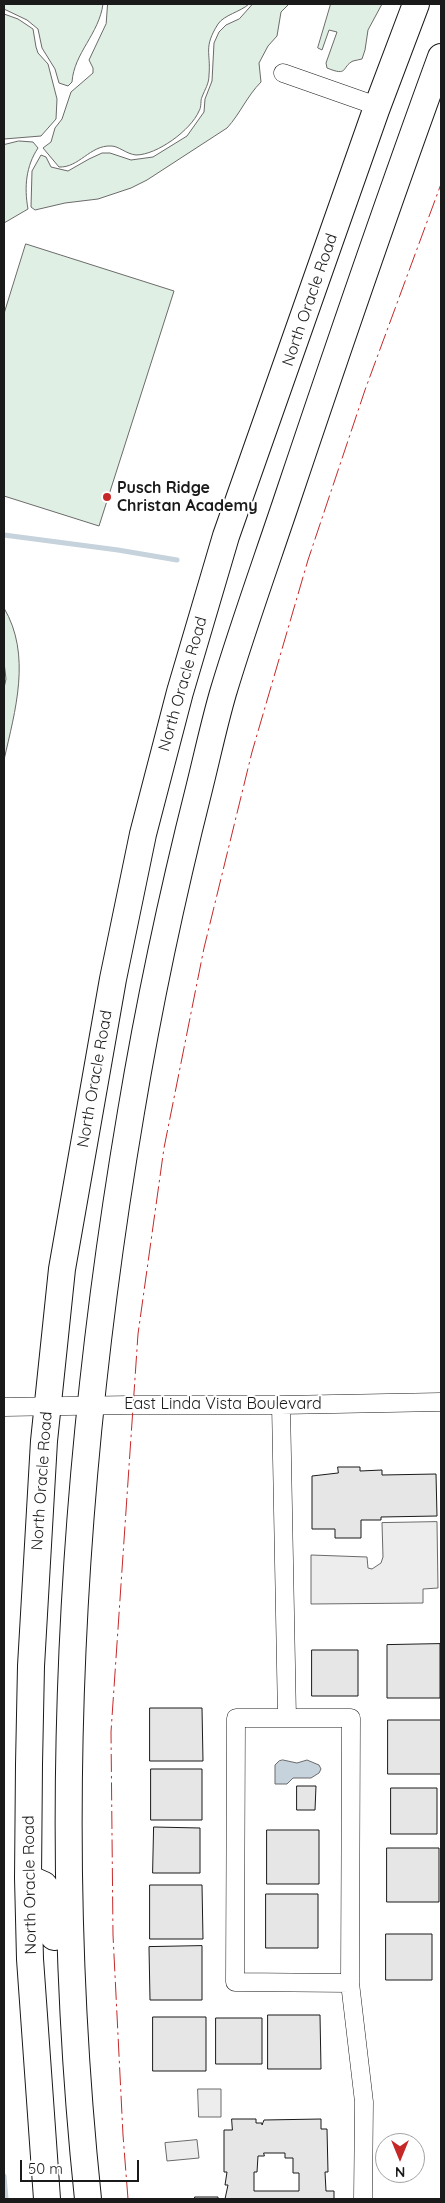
<!DOCTYPE html>
<style>
body{margin:0}
#map{position:relative;width:445px;height:2203px;overflow:hidden;background:#fff;font-family:Quicksand,sans-serif}
canvas{display:block}
.frame{position:absolute;inset:0;border:5px solid #1a1a1a;pointer-events:none}
.north{position:absolute;left:375px;top:2133px;width:50px;height:50px;box-sizing:border-box;background:#fff;border:1px solid #a3a3a3;border-radius:50%;rotate:180deg;font-size:14px;font-weight:700;line-height:20px;text-align:center;color:#1a1a1a}
.north::after{content:'';display:block;margin:auto;width:18px;height:22px;background:#c62828;clip-path:polygon(50% 0,100% 100%,50% 72%,0 100%)}
.scale{position:absolute;left:20px;top:2160px;width:119px;height:22px;box-sizing:border-box;border:2px solid #1a1a1a;border-top:0;padding-left:6px;font-size:15px;line-height:18px;white-space:nowrap;color:#1a1a1a;-webkit-text-stroke:4px #fff;paint-order:stroke}
</style>
<div id="map">
<canvas width="445" height="2203"></canvas>
<div class="frame"></div>
<div class="north">N</div>
<div class="scale">50 m</div>
</div>
<script>
const ctx = document.querySelector('canvas').getContext('2d');
ctx.lineJoin = 'round';
function fillPath(path, color) {
  ctx.fillStyle = color;
  ctx.fill(path, 'evenodd');
}
function stroke(path, color, width, dash) {
  ctx.strokeStyle = color;
  ctx.lineWidth = width;
  ctx.lineCap = dash ? 'butt' : 'round';
  ctx.setLineDash(dash || []);
  ctx.stroke(path);
}
function label(font, color, halo, rows, align = 'center') {
  ctx.font = font + ' Quicksand,sans-serif';
  ctx.lineWidth = 4;
  ctx.setLineDash([]);
  ctx.textBaseline = 'middle';
  ctx.strokeStyle = halo;
  ctx.fillStyle = color;
  for (const [text, x, y, turn = 0] of rows) {
    ctx.save();
    ctx.translate(x, y);
    ctx.rotate((+turn || 0) * Math.PI / 180);
    ctx.textAlign = isNaN(turn) ? turn : align;
    if (halo) ctx.strokeText(text, 0, 0);
    ctx.fillText(text, 0, 0);
    ctx.restore();
  }
}
const green = new Path2D(`
 M 4,4 L 103,4 C 99,34 74,53 72,82 L 68,86 L 59,83 L 55,69 L 42,48 L 38,29 L 27,20 L 4,9 Z
 M 108,4 L 249,4 C 240,12 224,15 218,24 C 203,48 211,52 209,75 C 209,84 205,89 202,97 C 200,101 202,106 199,111 C 191,130 157,155 136,155 C 126,154 119,146 111,146 C 90,145 79,168 59,167 L 43,148 L 51,142 L 55,128 L 62,119 L 71,92 L 93,73 L 93,68 L 89,60 L 106,24 Z
 M 253,4 L 289,4 L 281,12 L 277,36 L 268,46 L 259,63 L 261,82 C 247,96 240,114 227,128 L 147,180 L 131,188 L 98,199 L 65,203 L 35,210 L 31,207 L 32,171 L 41,155 L 46,157 L 51,167 L 68,171 L 89,159 L 102,153 L 110,153 L 131,160 L 153,157 L 187,136 L 204,112 L 205,99 L 212,81 L 214,43 L 219,32 L 226,25 L 239,19 Z
 M 331,4 L 382,4 L 368,30 L 365,50 L 362,59 C 359,60 356,60 353,61 C 341,67 349,77 327,68 L 326,63 L 337,32 L 329,30 L 322,50 L 318,48 Z
 M 4,14 L 18,19 L 33,29 L 36,47 L 38,53 L 48,64 L 57,99 L 56,119 L 41,136 L 4,139 Z
 M 19,141 L 33,142 L 38,148 C 26,166 24,187 28,209 L 4,223 L 4,145 Z
 M 26,244 L 174,291 L 99,526 L 4,496 L 4,314 Z
 M 4,608 C 32,655 15,711 4,760 L 4,688 L 6,679 L 4,662 Z`);
const parking = new Path2D(`
 M 437,1522 L 438,1588 L 423,1589 L 423,1603 L 311,1604 L 311,1555 L 367,1557 L 368,1568 L 372,1569 L 381,1563 L 383,1557 L 382,1523 Z
 M 198,2089 L 221,2089 L 221,2117 L 199,2117 Z
 M 197,2140 L 199,2158 L 167,2161 L 165,2143 Z`);
const water = new Path2D(`
 M 283,1760 L 297,1763 L 307,1760 L 319,1765 L 321,1769 L 319,1773 L 311,1778 L 293,1778 L 287,1784 L 275,1784 L 275,1765 L 279,1761 Z`);
const stream = new Path2D(`
 M 4,535 L 118,550 L 177,560
 M 4,2176 L 6,2199`);
const building = new Path2D(`
 M 338,1467 L 360,1467 L 360,1471 L 382,1470 L 382,1475 L 436,1474 L 437,1516 L 381,1517 L 381,1520 L 361,1520 L 361,1538 L 335,1538 L 335,1529 L 312,1529 L 312,1476 L 338,1473 Z
 M 440,1644 L 440,1698 L 387,1698 L 387,1645 Z
 M 312,1650 L 358,1650 L 358,1696 L 312,1696 Z
 M 150,1708 L 202,1708 L 203,1761 L 150,1761 Z
 M 388,1720 L 441,1720 L 441,1774 L 388,1774 Z
 M 151,1769 L 202,1769 L 202,1820 L 151,1820 Z
 M 297,1786 L 316,1786 L 315,1810 L 297,1810 Z
 M 391,1788 L 437,1788 L 437,1834 L 391,1834 Z
 M 154,1827 L 200,1828 L 200,1873 L 153,1873 Z
 M 267,1830 L 319,1830 L 319,1884 L 267,1884 Z
 M 387,1848 L 439,1848 L 439,1902 L 387,1902 Z
 M 150,1885 L 202,1885 L 203,1939 L 150,1939 Z
 M 266,1894 L 318,1894 L 318,1948 L 266,1948 Z
 M 386,1934 L 432,1934 L 432,1980 L 386,1980 Z
 M 202,1946 L 202,2000 L 150,2000 L 149,1947 Z
 M 268,2015 L 320,2015 L 321,2069 L 268,2069 Z
 M 153,2017 L 206,2017 L 206,2071 L 153,2071 Z
 M 216,2018 L 262,2018 L 262,2064 L 216,2064 Z
 M 232,2119 L 256,2119 L 256,2123 L 262,2123 L 262,2125 L 264,2120 L 321,2119 L 321,2129 L 327,2129 L 328,2172 L 325,2172 L 326,2191 L 334,2191 L 334,2199 L 225,2199 L 228,2185 L 225,2185 L 227,2172 L 224,2172 L 224,2130 L 232,2130 ZM 264,2153 L 285,2153 L 285,2158 L 293,2158 L 293,2173 L 299,2173 L 299,2191 L 254,2191 L 254,2172 L 257,2172 L 258,2156 L 264,2156 Z
 M 195,2197 L 218,2197 L 218,2199 L 195,2199 Z`);
const minor = new Path2D(`
 M 283,73 L 377,106
 M 281,1405 L 287,1718
 M 4,1407 L 130,1405 L 281,1405 L 441,1402
 M 350,1983 L 235,1982 L 236,1718 L 351,1718 L 350,1983 L 364,2102 L 363,2199`);
const highway = new Path2D(`
 M 28,1878 L 44,1885 L 50,1894 L 54,1937
 M 47,2199 L 30,1959 L 28,1878 L 29,1764 L 31,1666 L 44,1441 L 62,1269 L 113,979 L 143,834 L 180,692 L 226,536 L 376,110 L 416,4
 M 88,2199 C 50,1837 70,1471 131,1112 C 149,1004 172,896 199,789 C 207,757 214,724 223,693 C 243,626 267,560 289,494 C 338,348 388,202 441,57`);
const power = new Path2D(`
 M 128,2199 L 123,2135 L 113,1935 L 111,1732 L 138,1334 L 164,1148 L 204,948 L 252,752 L 308,560 L 365,390 L 441,184`);
const markers = [
 [107,497,5,"#c62828"]
];
const streetNames = [
 ["North Oracle Road",310,300,-71],
 ["North Oracle Road",183,684,-74],
 ["North Oracle Road",95,1079,-80],
 ["East Linda Vista Boulevard",223,1404],
 ["North Oracle Road",42,1481,-86],
 ["North Oracle Road",30,1885,-91]
];
const poiNames = [
 ["Pusch Ridge",117,488],
 ["Christan Academy",117,506]
];
fillPath(green, '#e0efe3');
stroke(green, '#6a6a6a', 1);
fillPath(parking, '#ededed');
stroke(parking, '#6a6a6a', 1);
fillPath(water, '#c6d2dc');
stroke(water, '#6a6a6a', 1);
stroke(stream, '#c6d2dc', 5);
fillPath(building, '#e6e6e6');
stroke(building, '#1a1a1a', 1);
stroke(minor, '#1a1a1a', 19);
stroke(highway, '#1a1a1a', 28);
stroke(minor, '#fff', 18);
stroke(highway, '#fff', 26);
stroke(power, '#c62828', 1, [18, 4, 2.5, 4]);
for (const [x, y, r, color] of markers) {
  const dot = new Path2D();
  dot.arc(x, y, r, 0, 2 * Math.PI);
  ctx.fillStyle = color;
  ctx.fill(dot);
  stroke(dot, '#fff', 2);
}
label('16px', '#1a1a1a', '#fff', streetNames);
label('bold 16px', '#1a1a1a', '#fff', poiNames, 'left');
</script>
